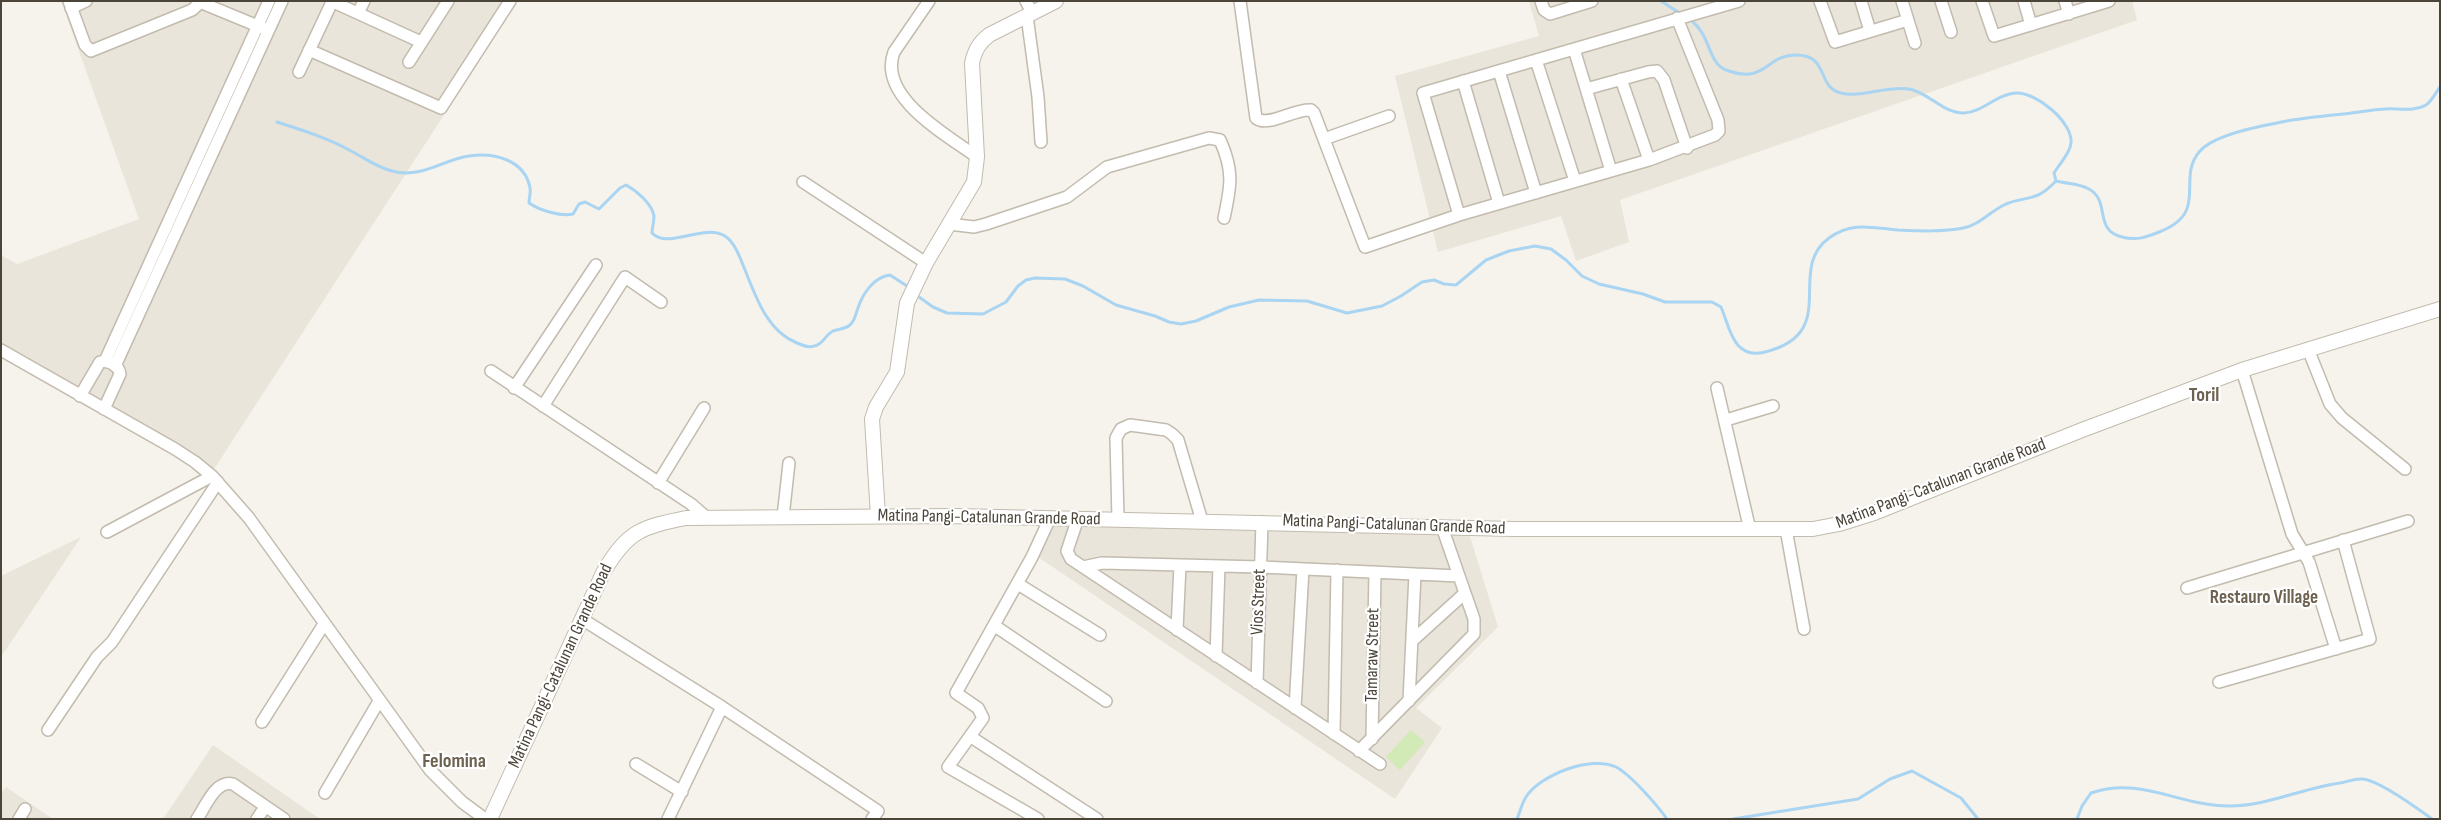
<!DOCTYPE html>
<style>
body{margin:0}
#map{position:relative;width:2441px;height:820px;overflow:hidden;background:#f6f3ec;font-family:"Sofia Sans Condensed",sans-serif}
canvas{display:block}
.frame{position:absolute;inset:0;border:2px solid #4b4439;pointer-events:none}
</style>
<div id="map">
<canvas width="2441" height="820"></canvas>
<div class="frame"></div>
</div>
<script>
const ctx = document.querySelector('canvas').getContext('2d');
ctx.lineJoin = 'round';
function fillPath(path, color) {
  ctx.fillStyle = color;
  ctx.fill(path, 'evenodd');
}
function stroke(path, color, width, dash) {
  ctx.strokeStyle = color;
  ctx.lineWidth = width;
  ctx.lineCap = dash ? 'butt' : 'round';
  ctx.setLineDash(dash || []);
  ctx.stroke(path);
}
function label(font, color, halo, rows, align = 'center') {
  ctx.font = font + ' "Sofia Sans Condensed",sans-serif';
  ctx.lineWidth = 4.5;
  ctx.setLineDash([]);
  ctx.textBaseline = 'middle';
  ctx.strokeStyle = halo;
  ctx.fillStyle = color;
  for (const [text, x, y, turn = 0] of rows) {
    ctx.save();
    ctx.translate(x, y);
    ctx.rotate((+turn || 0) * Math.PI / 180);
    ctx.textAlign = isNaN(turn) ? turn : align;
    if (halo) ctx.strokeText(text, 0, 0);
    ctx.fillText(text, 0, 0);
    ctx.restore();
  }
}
const residential = new Path2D(`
 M 61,1 L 518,1 L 214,469 L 1,343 L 1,255 L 17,264 L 139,219 Z
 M 1529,1 L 2132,1 L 2137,20 L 1620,200 L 1629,242 L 1576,261 L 1561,216 L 1438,252 L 1395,76 L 1539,36 Z
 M 1055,524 L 1469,533 L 1498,627 L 1416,708 L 1442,728 L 1395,799 L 1038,557 Z
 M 81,537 L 1,657 L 1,576 Z
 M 213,745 L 320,819 L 163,819 Z
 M 6,787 L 53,819 L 1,819 L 1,794 Z`);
const green = new Path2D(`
 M 1411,730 L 1425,742 L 1400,770 L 1386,757 Z`);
const stream = new Path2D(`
 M 1661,1 L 1681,14
 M 1693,22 C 1711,37 1708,63 1726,70 C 1766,85 1765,55 1796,55 C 1830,55 1816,87 1841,93 C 1858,98 1887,86 1909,89 C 1928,92 1944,114 1964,113 C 1983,112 1997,94 2016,93 C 2036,92 2073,122 2071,143 C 2070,154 2059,164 2054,173 L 2056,181
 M 277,122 C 302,130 328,138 351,151 C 365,158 376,167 392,171 C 421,179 442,160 469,156 C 494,152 525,160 530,188 C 531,193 529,197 529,203 C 539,210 561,217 573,214 L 579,204 L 585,202 L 599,209 L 620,188 L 626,185 C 637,191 652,204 654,216 C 654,222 652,228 652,233 C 668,250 703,223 725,236 C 734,242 739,255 743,265 C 755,294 766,331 797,343 C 804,346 812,349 819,344 C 824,341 827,334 833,331 C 839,329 845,329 850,325 C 856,319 855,315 858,308 C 863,293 874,277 890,275 L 907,286
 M 2056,181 C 2067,184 2078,183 2089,189 C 2111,201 2093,230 2122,237 C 2136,241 2147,237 2159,232 C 2211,212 2175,179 2200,151 C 2214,135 2255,127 2277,123 C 2304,117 2331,116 2359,112 C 2368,111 2377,109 2385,109 C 2398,108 2414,112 2426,105 C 2432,101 2436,92 2440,87
 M 919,297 L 933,307 L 947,313 L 983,314 L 1006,302 L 1018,286 L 1026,280 L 1035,278 L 1065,279 L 1083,286 L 1116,305 L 1155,316 L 1169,322 L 1181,324 L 1196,321 L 1229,307 L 1259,300 L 1307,301 L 1347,313 L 1382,306 L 1401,296 L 1422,282 L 1434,280 L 1444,284 L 1456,285 L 1486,260 L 1509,251 L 1535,246 L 1551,249 L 1566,260 L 1582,276 L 1599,284 L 1643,294 L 1665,302 L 1712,302 L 1721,307 C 1730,328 1733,360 1765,352 C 1842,333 1785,270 1829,238 C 1852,221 1873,228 1898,230 C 1920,231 1942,232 1963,228 C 1980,225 1990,211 2006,204 C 2029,195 2035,203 2056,181
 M 1517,819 C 1520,812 1522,803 1526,797 C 1540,775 1591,755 1616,767 C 1631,775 1657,805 1667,819
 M 1733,819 L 1858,799 L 1890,779 L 1912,771 L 1961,798 L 1978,819
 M 2077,819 L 2082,806 L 2091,793 C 2141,776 2179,806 2229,806 C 2267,806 2303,788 2340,783 C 2347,782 2356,778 2363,779 C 2380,781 2417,808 2432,819`);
const minor = new Path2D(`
 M 69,1 L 85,45 L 91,51 L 192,10 L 202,1
 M 331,1 L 421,42
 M 929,1 L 894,52 C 877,97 947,135 977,157
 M 1026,1 L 1032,13
 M 1240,1 L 1256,118 C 1268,128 1295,108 1311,110 L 1314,113 L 1365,247 L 1459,215 L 1649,160 L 1715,135 L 1719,131 L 1718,120 L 1677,18
 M 1541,1 L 1544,10 L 1550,14 L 1592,1
 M 1820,1 L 1835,42 L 1908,20
 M 1861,1 L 1870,31
 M 1902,1 L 1915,43
 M 1941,1 L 1951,32
 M 1982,1 L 1994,36 L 2109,1
 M 2024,1 L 2031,25
 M 2065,1 L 2069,14
 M 202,3 L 265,29
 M 71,8 L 86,1
 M 358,13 L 364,1
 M 1027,16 L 1038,97 L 1041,142
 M 1574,49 L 1611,171
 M 309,50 L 441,108 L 510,1
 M 1536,60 L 1575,181
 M 409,62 L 448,1
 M 1499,71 L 1536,193
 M 299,72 L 332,2
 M 1621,79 L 1649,160
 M 1463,81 L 1499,203
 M 1586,89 L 1648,72 L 1657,71 L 1664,80 L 1687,148
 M 1324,139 L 1389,116
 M 803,182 L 926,263
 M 1459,215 L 1423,93 L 1739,1
 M 949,224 L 974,227 L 986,224 L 1067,197 L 1107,167 L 1209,138 L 1220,140 C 1234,171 1231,186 1224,218
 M 2308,349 L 2330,404 L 2342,418 L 2405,469
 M 1,350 L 175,449 L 195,462 L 212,476 L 249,518 L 430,770 L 462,802 L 485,819
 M 105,361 L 269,1
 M 115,366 L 282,1
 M 2242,370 L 2292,534 L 2309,562 L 2336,649
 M 491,371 L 691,504 L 707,518
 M 514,388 L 596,265
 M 1717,388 L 1750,530
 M 80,396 L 100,362 C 108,360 119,365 120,374 L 104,409
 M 543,406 L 625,277 L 661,302
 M 1726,420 L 1773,406
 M 658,483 L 704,408
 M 783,517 L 789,463
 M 1078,518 L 1067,551 L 1071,559 L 1380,764
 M 1118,519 L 1116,438 L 1121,429 L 1130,425 L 1166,430 L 1172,434 L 1178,440 L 1202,521
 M 1786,529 L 1804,629
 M 107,532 L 212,476
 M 1083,567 L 1102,563 L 1261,567 L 1459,576
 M 1018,584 L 1100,635
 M 2187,588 L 2408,521
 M 582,619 L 722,707 L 878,811 L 872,819
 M 995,626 L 1106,701
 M 1177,630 L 1180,565
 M 1412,641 L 1465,593
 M 1216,656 L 1219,566
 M 2219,682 L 2370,639 L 2343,540
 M 1257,683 L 1262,522
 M 1409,701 L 1415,574
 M 1295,708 L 1303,569
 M 262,722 L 324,624
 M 48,730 L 97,657 L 112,642 L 218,482
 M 1334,734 L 1337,570
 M 971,737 L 1097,819
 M 1372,739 L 1375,572
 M 1359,751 L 1474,634 L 1474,619 L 1442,527
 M 636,764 L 682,792
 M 325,793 L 379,701
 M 19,819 L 25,809
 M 197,819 C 206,806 215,780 233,784 L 284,819
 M 257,819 L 265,807
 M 668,819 L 722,707
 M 1038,819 L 948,767 L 983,718 L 978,708 L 956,693 L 1032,557 L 1050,518`);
const tertiary = new Path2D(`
 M 878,516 L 872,419 L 876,407 L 897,372 L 907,303 L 926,263 L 974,182 L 977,157 L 972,63 C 975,50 979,43 989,35 L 1056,1
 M 490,819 L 604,571 C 628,531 641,527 686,518 L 956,516 L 1514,529 L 1813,529 L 1839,524 L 1874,513 L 2082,430 L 2242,370 L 2440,309`);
const streetNames = [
 ["Matina Pangi-Catalunan Grande Road",1941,484,-21],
 ["Matina Pangi-Catalunan Grande Road",989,518,1],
 ["Matina Pangi-Catalunan Grande Road",1394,525,2],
 ["Vios Street",1259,602,-88],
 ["Tamaraw Street",1373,655,-89],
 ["Matina Pangi-Catalunan Grande Road",561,666,-65]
];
const neighbourhoodNames = [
 ["Restauro Village",2264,598]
];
const quarterNames = [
 ["Toril",2204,396],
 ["Felomina",454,762]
];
fillPath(residential, '#eae5da');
fillPath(green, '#d2eab5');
stroke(stream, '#a9d4f2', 3);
stroke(minor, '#c2bbae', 14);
stroke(tertiary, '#c2bbae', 16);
stroke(minor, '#fff', 11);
stroke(tertiary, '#fff', 14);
label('18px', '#4b4439', '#fff', streetNames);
label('bold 19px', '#6e6250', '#fff', neighbourhoodNames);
label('bold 20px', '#6e6250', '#fff', quarterNames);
</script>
